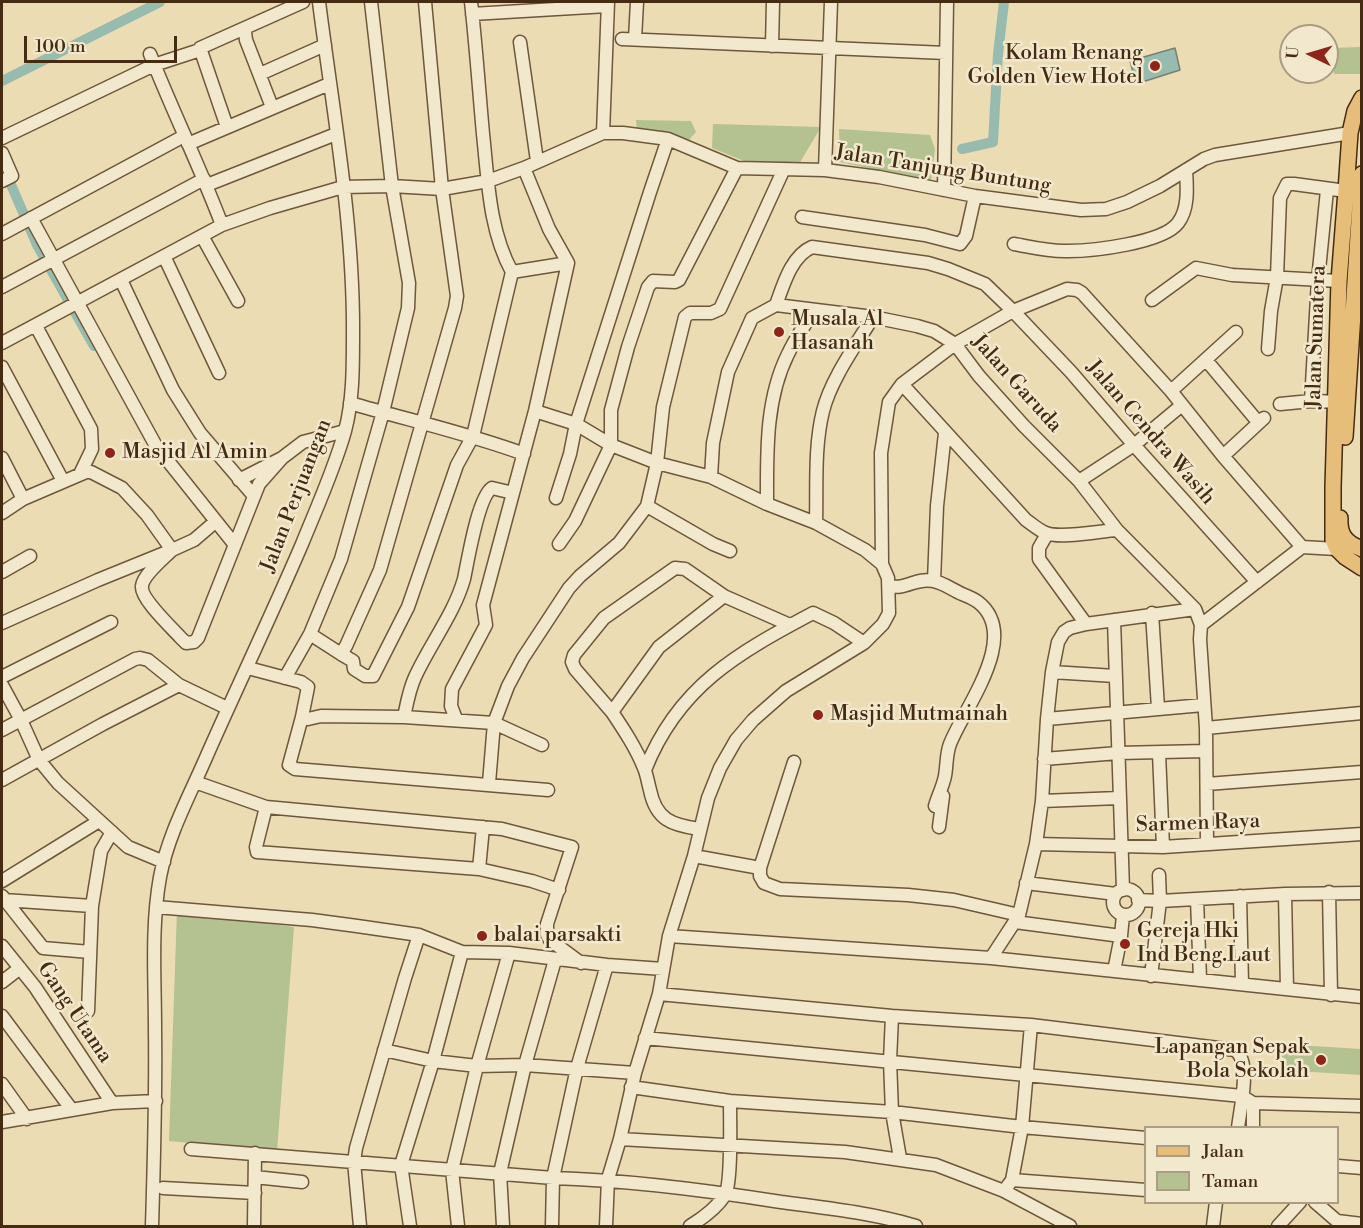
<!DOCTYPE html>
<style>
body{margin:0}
#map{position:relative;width:1363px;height:1228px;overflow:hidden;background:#ebdcb4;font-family:"Libre Bodoni",serif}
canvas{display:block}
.frame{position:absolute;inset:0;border:3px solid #442b12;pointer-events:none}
.legend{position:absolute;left:1144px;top:1126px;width:195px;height:78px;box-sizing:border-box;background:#f2e8ce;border:2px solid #ac9c83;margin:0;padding:8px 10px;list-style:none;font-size:18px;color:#442b12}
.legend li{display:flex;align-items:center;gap:12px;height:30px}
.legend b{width:30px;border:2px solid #ac9c83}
.north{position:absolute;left:1279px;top:24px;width:60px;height:60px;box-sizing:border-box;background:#f2e8ce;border:2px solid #ac9c83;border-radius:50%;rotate:275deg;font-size:16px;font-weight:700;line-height:24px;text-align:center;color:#442b12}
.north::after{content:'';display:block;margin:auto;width:21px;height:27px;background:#8f2418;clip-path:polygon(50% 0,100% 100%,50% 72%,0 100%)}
.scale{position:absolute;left:24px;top:36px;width:153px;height:27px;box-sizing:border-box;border:3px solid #442b12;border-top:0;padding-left:8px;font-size:18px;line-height:21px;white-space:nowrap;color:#442b12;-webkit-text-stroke:4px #f2e8ce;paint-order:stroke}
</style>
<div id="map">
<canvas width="1363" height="1228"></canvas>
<div class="frame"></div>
<ul class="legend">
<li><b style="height:8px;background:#e6be7a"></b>Jalan</li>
<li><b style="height:16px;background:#b4c190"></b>Taman</li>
</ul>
<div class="north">U</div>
<div class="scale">100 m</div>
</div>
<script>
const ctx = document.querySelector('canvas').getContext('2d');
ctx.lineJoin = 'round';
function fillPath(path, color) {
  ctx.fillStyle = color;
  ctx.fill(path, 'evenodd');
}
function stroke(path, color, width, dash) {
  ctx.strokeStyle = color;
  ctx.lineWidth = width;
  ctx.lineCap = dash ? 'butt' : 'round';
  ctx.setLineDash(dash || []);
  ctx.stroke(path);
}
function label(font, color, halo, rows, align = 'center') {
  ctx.font = font + ' "Libre Bodoni",serif';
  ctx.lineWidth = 5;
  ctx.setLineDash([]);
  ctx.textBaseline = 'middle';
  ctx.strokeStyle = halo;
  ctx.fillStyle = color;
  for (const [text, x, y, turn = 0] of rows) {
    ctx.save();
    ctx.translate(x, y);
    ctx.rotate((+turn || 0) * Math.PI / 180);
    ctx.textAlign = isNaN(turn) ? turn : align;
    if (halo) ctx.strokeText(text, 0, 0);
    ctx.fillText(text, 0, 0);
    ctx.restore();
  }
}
const green = new Path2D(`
 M 1361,47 L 1361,74 L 1334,74 L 1331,48 Z
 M 636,120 L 691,121 L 696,132 L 689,140 L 637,132 Z
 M 713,124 L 821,127 L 799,164 L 754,165 L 712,148 Z
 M 839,129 L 930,135 L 935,149 L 931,181 L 840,162 Z
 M 177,910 L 294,927 L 277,1151 L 169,1141 Z
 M 1282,1044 L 1361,1049 L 1361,1075 L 1280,1070 Z`);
const water = new Path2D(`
 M 1175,48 L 1180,70 L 1136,84 L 1130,61 Z`);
const canal = new Path2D(`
 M 2,81 L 160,2
 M 962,149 L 993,142 L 998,54 L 1004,2
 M 6,173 L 37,245 L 94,346`);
const minor = new Path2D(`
 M 472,14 L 607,6
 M 246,28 L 245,32 L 246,40 L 272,107
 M 622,39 L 946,53
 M 635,39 L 637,2
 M 520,42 L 537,161
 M 772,46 L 773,2
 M 150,54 C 173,112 200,167 222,225
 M 260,74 L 325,45
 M 227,127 L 200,48 L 303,2
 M 603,133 L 608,2
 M 2,138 L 154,65 L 200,50
 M 188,144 L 329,84
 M 2,153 L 12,176 L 2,181
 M 825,170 L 831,2
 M 207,185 L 336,134
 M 944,190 L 947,2
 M 802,217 L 925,235 L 960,244 L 966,236 L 975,196
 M 31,218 L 156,446 L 235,545
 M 2,234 L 184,136
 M 202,236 L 238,301
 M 1014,244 C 1031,247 1050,252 1068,251 C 1093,251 1163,243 1178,223 C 1189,209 1187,187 1186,170
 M 164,256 L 219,373
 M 512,272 L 568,263
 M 121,280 L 173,390 L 200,433 L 254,496
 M 2,287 L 204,179
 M 1152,300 L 1196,268 L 1232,275 L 1339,281
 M 776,305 C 783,286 791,256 812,247 L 928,263 L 948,269 L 985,284 L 1013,311 L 1071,372 L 1134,445 L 1257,582
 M 36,326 L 91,429 L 92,449 L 80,474
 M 2,343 L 222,225 L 270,208 L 343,187 L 392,186 L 442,189 L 488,181 L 524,168 L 603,133 L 623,133 L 668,139 L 737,168 L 825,170 L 879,177 L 975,196 L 1081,210 L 1106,209 L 1127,202 L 1160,186 L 1204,159 L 1215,155 L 1350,133
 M 1268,349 L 1271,311 L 1277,277 L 1280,198 L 1287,184 L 1294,184 L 1346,191
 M 1206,360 L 1258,422
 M 2,367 L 63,481
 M 902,384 L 1026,520 C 1032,524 1038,530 1046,533 C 1060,539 1100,531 1117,530
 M 1171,391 L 1236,332
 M 1311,401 L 1318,280 L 1327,190
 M 350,403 C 408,420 467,433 524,454
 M 1280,404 L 1311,401 L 1345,402
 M 535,411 L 576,424 L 611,445 L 657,463 L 711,477 L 767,504 L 816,523 L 865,550 L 882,564 L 888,578 L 889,613 L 883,624 L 864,643 L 786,691 L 753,720 L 736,740 L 720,768 L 708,798 L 694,856 L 669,936 L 659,994 L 635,1073 L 620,1139 L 608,1179 L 606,1226
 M 1223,456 L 1264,418
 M 2,458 L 23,499
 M 711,477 L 713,443 L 728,372 L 752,318 L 776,305 L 873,317 L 917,326 L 934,331 L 955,344 L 979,376 L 1024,426 L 1079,481 L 1117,530 L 1195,609 L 1201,625
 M 239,480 L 282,458 L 303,442 L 345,431
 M 1079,481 L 1134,445 L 1182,405
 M 556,498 L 570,454 L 576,424 L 650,192 L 668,139
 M 767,504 C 767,454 765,400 788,354 C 795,339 805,325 813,311
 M 2,513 L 23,499 L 86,472 L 91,472 L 122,488 L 147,515 L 172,550 C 164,558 143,575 142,586 C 140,598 171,627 180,637 L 186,643 L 194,642 L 198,638 L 259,484 L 282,458
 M 816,523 C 817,487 814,447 823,411 C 831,379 856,345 873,317
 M 1047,534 L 1039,548 L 1039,559 L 1086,624
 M 559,544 L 575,521 L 611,445 L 611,410 L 628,347 L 648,287 L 653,281 L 675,282 L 679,280 L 737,168
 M 730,551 L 713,544 L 647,506 L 657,463 L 663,407 L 685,317 L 690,313 L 711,313 L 720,309 L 783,171
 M 882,564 L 881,453 L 889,402 L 902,384 L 955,344 L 1013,311 L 1067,289 L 1077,290 L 1082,293 L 1171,391 L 1223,456 L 1302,547
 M 2,572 L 30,556
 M 934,581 L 937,506 L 945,433
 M 889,586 C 907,590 916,577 933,581 C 942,582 953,590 962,594 C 967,596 974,599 978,602 C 1022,636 964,708 950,744 C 946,754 947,765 945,776 C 943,786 938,796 935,806
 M 1152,613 L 1158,708
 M 1114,620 L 1123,890
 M 2,623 L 98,580 L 172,550 L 194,540 L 215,522
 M 310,634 L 341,559 L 383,412 L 408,308 L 409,283 L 392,186 L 371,2
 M 341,654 L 353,661 L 354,669 L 365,676 L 373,676 L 408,607 L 457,465 L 473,436 L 512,272 C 489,230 488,180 483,134 C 479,90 476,46 471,2
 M 248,668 L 301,682 L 308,687 L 302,717 L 308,719 L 321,716 L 404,717 L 494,723 L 542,745
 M 1052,672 L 1115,676
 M 2,677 L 111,622
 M 285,678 L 310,634 L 341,654 L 346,646 L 380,570 L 455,308 L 457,296 L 442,189 L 425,2
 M 2,685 L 21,720 L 39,760 L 58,783 L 128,847 L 164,862
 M 612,712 L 575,669 L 572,662 L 574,655 L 604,618 L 675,568 L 685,569 L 724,596
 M 302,717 L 289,765 L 295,769 L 548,790
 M 404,717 C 407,703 409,690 415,677 C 430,644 454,614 464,579 C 468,560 478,497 492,488 L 513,493
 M 456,719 L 451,706 L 452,689 L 486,625 L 483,605 L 535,411 L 568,263 L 549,229 L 524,168
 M 1047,719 L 1203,705
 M 1206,728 L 1362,713
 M 2,730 L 135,659 L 140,658 L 148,660 L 179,685 L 227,708
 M 1159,753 L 1163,847
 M 1044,759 L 1118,753 L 1205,751
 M 645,770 C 678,686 738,653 813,613 L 834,623 L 864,643
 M 2,780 L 103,724 L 179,685
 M 195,782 L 266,807 L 256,847 L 257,852 L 479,869 L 532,881 L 559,890
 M 489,783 L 494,723 L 508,686 L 523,658 L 569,588 L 580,576 L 619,543 L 647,506
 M 1207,784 L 1362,772
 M 1042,801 L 1119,798
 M 266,807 L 502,829 L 572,847 L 547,924 L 547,935 L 550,940 L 581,963
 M 939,827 L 943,796
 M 699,829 C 672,825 656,820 650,790 C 648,783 647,775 644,768 C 636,748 624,730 612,712 L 659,647 L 724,596 L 790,625
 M 1036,844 L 1163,847 L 1362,834
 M 1207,844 L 1206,728 L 1200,639 L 1201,625 L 1302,547 L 1337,549
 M 694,856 L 760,868 L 760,876 L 764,883 L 780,889 L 908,895 L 954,900 L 1019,915
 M 760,868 L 794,762
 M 479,869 L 483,827
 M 2,881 L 99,821
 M 1026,883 L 1116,894
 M1113 902a13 13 0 1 1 26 0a13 13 0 1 1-26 0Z
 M 1329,892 L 1331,995
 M 1285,894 L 1287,989
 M 2,896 L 43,948 L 90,952
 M 1240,896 L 1242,984
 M 1197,899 L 1200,979
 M 4,900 L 92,906
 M 1138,900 L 1160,901 L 1285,894 L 1362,893
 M 156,907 L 312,920 L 357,926 L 419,935 L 462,952 L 509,953 L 607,965 L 663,969
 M 1015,922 L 1121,936
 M 669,936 L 991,958 L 1362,997
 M 2,946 L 35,987 L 112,1103
 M 991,958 L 1019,915 L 1036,844 L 1042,801 L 1047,719 L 1052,672 L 1058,642 L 1064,632 L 1070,628 L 1086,624 L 1195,609
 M 1114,971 L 1121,936 L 1123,915
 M 1151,976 L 1160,901 L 1159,875
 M 2,982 L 20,968
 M 659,994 L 892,1016 L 1031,1025 L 1235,1050 C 1252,1062 1240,1109 1238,1128
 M 88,1011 L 92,906 L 101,851 L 112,832
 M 2,1016 L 72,1110
 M 892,1016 L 890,1061 L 892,1112 L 900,1158
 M 645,1038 L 1242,1096 L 1253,1103 L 1362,1106
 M 384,1050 L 433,1061 L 477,1066 L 525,1065 L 635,1073
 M 2,1084 L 27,1119
 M 631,1087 L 730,1101 L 892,1112 L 1022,1127 L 1146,1138
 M 2,1122 L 112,1103 L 156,1101
 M 1253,1128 L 1253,1103
 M 620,1139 L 845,1152 L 936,1165 L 1004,1191 L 1070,1226
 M 191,1149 L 553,1178 C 629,1180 705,1190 781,1202 C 827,1208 872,1213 916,1226
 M 1338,1166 L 1362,1168
 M 255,1177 L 302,1182
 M 1012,1180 L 1146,1190
 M 163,1188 L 255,1193
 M 1004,1191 L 1012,1180 L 1022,1127 L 1031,1025
 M 1315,1202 L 1337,1221 L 1362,1224
 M 152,1226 C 154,1161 156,1095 155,1029 C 155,979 151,927 160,877 C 168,834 191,793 208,753 C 239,683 272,614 302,544 C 317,507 334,470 345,431 C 353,401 353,368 353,336 C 354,224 333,112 319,2
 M 254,1226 L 255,1153
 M 360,1226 L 354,1162 L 356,1148 L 405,978 L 419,935
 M 410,1226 L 401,1165 L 433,1061 L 462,952
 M 458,1226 L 452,1170 L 477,1066 L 509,953
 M 503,1226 L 500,1173 L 525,1065 L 555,960
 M 552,1226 L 553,1178 L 577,1068 L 607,965
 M 690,1226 C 703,1218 716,1209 725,1195 C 732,1183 730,1119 730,1101
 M 1213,1226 L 1216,1202
 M 1278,1226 L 1300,1202`);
const major = new Path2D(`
 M 1362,98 L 1355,111 L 1350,133 L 1346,191 L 1339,281 L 1333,487 L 1333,540 L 1337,549 L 1345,557 L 1362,568
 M 1345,437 L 1362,174
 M 1340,518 C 1339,535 1346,543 1362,549`);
const markers = [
 [1155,66,6,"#8f2418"],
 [779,332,6,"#8f2418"],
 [110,453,6,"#8f2418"],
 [818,715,6,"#8f2418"],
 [482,936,6,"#8f2418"],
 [1125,944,6,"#8f2418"],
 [1321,1060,6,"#8f2418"]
];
const poiNames = [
 ["Kolam Renang",1143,54,"right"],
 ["Golden View Hotel",1143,78,"right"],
 ["Musala Al",791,320],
 ["Hasanah",791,344],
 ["Masjid Al Amin",122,453],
 ["Masjid Mutmainah",830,715],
 ["Gereja Hki",1137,932],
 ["Ind Beng.Laut",1137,956],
 ["balai parsakti",494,936],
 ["Lapangan Sepak",1309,1048,"right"],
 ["Bola Sekolah",1309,1072,"right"]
];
const streetNames = [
 ["Jalan Tanjung Buntung",943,170,9],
 ["Jalan Sumatera",1317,337,-88],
 ["Jalan Garuda",1016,384,48],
 ["Jalan Cendra Wasih",1150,433,49],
 ["Jalan Perjuangan",297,496,-69],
 ["Sarmen Raya",1198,824,-2],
 ["Gang Utama",74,1013,56]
];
fillPath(green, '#b4c190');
fillPath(water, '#98bbaf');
stroke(water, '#768170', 1.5);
stroke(canal, '#98bbaf', 10);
stroke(minor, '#6e573a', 15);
stroke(major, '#442b12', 18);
stroke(minor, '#f2e8ce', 12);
stroke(major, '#e6be7a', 15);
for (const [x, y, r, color] of markers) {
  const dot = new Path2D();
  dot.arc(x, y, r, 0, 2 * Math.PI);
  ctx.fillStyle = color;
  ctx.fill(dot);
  stroke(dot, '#f2e8ce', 2);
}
label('21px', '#442b12', '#f2e8ce', poiNames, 'left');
label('21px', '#442b12', '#f2e8ce', streetNames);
</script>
